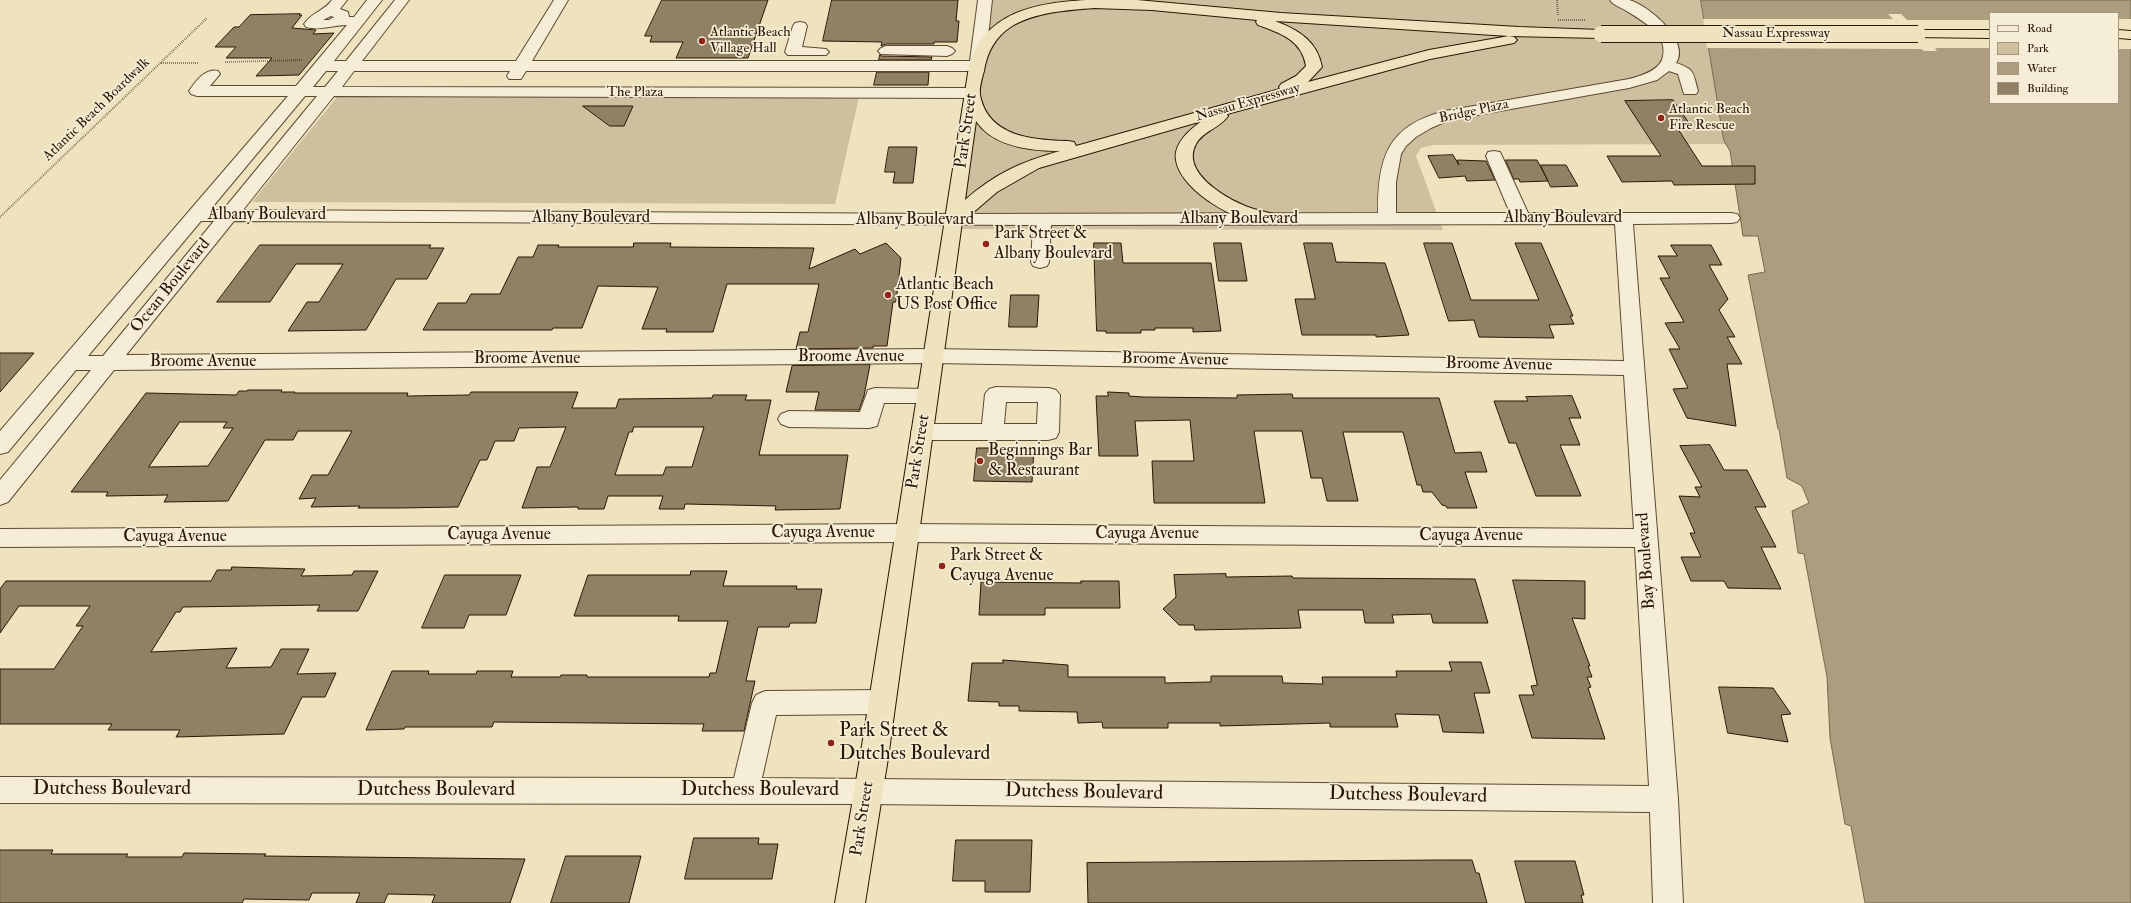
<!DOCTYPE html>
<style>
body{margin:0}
#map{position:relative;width:2131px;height:903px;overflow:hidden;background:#efe3bf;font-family:"IM FELL Double Pica",serif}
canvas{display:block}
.legend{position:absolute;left:1989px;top:12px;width:130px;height:92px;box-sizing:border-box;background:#f5edd5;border:1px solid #a49781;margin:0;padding:5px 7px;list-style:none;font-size:12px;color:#2a1603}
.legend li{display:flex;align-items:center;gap:8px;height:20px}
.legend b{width:20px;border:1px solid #a49781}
</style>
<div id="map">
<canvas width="2131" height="903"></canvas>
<ul class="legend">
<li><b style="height:5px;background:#f5edd5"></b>Road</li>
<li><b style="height:11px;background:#cec09f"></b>Park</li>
<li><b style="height:11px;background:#ac9d7f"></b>Water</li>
<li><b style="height:11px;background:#908165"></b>Building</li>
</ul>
</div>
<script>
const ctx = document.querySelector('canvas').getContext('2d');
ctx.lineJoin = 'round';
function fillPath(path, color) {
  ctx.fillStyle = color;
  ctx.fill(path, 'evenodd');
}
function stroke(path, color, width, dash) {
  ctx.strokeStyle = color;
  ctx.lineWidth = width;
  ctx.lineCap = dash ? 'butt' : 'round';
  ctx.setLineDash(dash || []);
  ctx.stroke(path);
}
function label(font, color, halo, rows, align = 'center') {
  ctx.font = font + ' "IM FELL Double Pica",serif';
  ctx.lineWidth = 3.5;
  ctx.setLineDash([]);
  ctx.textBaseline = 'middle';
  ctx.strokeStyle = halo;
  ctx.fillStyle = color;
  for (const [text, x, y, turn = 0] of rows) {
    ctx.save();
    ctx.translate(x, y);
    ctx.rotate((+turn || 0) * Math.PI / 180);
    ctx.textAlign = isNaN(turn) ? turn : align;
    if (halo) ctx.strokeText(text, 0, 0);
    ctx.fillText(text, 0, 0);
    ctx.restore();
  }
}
const green = new Path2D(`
 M 985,0 L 1701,0 L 1725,144 L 1433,145 L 1421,148 L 1416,156 L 1443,230 L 957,229 Z
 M 337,97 L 859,97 L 835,204 L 252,202 Z`);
const water = new Path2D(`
 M 1701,0 L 2131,0 L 2131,903 L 1865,903 L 1851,826 L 1845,824 L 1830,738 L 1827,677 L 1804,554 L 1798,553 L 1792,511 L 1809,503 L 1802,486 L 1787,478 L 1779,429 L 1778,429 L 1748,275 L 1765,272 L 1758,236 L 1743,236 L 1730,151 L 1724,141 ZM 1990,13 L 2118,13 L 2118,103 L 1990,103 Z`);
const pier = new Path2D(`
 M 1888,14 L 1901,14 L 1907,20 L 1990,20 L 1990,48 L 1935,48 L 1937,51 L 1924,51 L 1921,49 L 1707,48 L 1703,19 L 1893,19 Z
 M 2118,19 L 2131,19 L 2131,49 L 2118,49 Z`);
const building = new Path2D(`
 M 662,0 L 768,0 L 748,58 L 676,58 L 683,42 L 650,42 L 652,36 L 645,36 Z
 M 832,0 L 958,0 L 956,21 L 959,21 L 957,42 L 934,42 L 934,44 L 886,44 L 881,46 L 882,42 L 823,41 Z
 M 300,14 L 299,15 L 302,15 L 292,28 L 316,30 L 313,34 L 334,33 L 299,75 L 256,76 L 272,58 L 226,58 L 236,47 L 215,47 L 234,27 L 239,27 L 250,15 Z
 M 880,55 L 881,56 L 932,57 L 931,60 L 879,60 Z
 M 877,72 L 929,72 L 928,85 L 874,85 Z
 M 1673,100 L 1691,126 L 1676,126 L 1702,166 L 1755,166 L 1755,184 L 1674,185 L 1672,181 L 1622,182 L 1607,156 L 1661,156 L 1625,101 Z
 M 583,106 L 633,106 L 624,126 L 610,126 Z
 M 889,147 L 917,147 L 913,183 L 893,183 L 895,172 L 885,172 Z
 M 1453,155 L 1459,165 L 1457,160 L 1486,161 L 1495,180 L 1467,181 L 1465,176 L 1439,178 L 1428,156 Z
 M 1506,160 L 1537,160 L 1548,181 L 1520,182 L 1519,179 L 1514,179 Z
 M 1541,165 L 1566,165 L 1578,186 L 1551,187 Z
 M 634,243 L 671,243 L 670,247 L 814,248 L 809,269 L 855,249 L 860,254 L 886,243 L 901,258 L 896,302 L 893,302 L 887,346 L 873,346 L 873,348 L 796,349 L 800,332 L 808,332 L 819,284 L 727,284 L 713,332 L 666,332 L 667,329 L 642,329 L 658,287 L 598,286 L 582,328 L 553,328 L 552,330 L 423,330 L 438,303 L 466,303 L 471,294 L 500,294 L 518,257 L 533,257 L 538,245 L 559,245 L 558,247 L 633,247 Z
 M 1094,243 L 1121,243 L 1123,263 L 1211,263 L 1221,331 L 1193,332 L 1193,328 L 1155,328 L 1155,330 L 1141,330 L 1141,333 L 1106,333 L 1106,331 L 1097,331 Z
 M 1214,243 L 1241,243 L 1247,281 L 1219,281 Z
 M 1304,243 L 1332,243 L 1336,262 L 1385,263 L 1409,335 L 1376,337 L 1376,335 L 1302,335 L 1295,299 L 1315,299 Z
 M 1424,243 L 1452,243 L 1471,300 L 1539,300 L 1515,243 L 1541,243 L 1573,316 L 1570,316 L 1574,324 L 1549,325 L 1554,338 L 1479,337 L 1474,320 L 1449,321 Z
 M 260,245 L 431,245 L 429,248 L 444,248 L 427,279 L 396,279 L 366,330 L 288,331 L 307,302 L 319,302 L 343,264 L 296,264 L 270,302 L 217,302 Z
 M 1671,245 L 1711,245 L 1722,265 L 1709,265 L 1728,299 L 1719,310 L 1735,337 L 1727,337 L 1742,364 L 1727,364 L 1736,426 L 1687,418 L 1673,389 L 1688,388 L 1669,349 L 1680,349 L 1665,323 L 1684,322 L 1660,278 L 1670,278 L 1658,256 L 1677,256 Z
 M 1011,295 L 1039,295 L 1037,327 L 1009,327 Z
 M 0,353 L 34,353 L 0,392 Z
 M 870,365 L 864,396 L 859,410 L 815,410 L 819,392 L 786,392 L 792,366 Z
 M 248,390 L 282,390 L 281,392 L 295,392 L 294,393 L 408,393 L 407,396 L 469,395 L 471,392 L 578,392 L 572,408 L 616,408 L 619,399 L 712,398 L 713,395 L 747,395 L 745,400 L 771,400 L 759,455 L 848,455 L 840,509 L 775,510 L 776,506 L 685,504 L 684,509 L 659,509 L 663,496 L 608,496 L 604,509 L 578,509 L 578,507 L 522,508 L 537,467 L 550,467 L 566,427 L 519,428 L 514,441 L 495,441 L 487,460 L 480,460 L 458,507 L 400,508 L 358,508 L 360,506 L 311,507 L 316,498 L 299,499 L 312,475 L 328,475 L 352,431 L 298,431 L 293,440 L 265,440 L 228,501 L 164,502 L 168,495 L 106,496 L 108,492 L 71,492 L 146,393 L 236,395 L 239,391 L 247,391 ZM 180,422 L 227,422 L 223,428 L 233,428 L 208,466 L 149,467 ZM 634,427 L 704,427 L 692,467 L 666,467 L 663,475 L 615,475 L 629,432 L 632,432 Z
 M 1108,392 L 1129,393 L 1129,396 L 1143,397 L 1237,398 L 1237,395 L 1292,394 L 1293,398 L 1439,398 L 1455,453 L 1481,452 L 1487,472 L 1465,472 L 1477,508 L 1447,508 L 1446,506 L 1442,505 L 1432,492 L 1423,492 L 1421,485 L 1417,485 L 1403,432 L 1343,432 L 1358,501 L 1327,501 L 1322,478 L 1311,478 L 1302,431 L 1254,431 L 1265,503 L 1154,503 L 1152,461 L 1194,461 L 1190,420 L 1135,421 L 1138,456 L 1099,456 L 1096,396 L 1108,396 Z
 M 1572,396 L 1581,418 L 1569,418 L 1580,445 L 1560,445 L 1581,496 L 1536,496 L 1516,443 L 1509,443 L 1494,401 L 1528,401 L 1526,397 Z
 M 1710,445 L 1724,470 L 1747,470 L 1766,507 L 1755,507 L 1776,547 L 1761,547 L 1781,589 L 1728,588 L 1724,581 L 1691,581 L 1681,557 L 1701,557 L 1690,533 L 1695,533 L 1679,496 L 1700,497 L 1695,487 L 1702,487 L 1680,446 Z
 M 977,448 L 1034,448 L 1032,482 L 974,481 Z
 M 232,567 L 305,569 L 301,576 L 352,575 L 354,571 L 378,571 L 358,611 L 317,611 L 320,605 L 183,607 L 180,612 L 176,612 L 151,652 L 237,648 L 226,668 L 271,667 L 281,649 L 309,649 L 297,674 L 336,673 L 325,697 L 302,697 L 284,734 L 176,737 L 180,730 L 108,730 L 112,724 L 0,724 L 0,669 L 54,669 L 83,626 L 76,626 L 90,606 L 19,606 L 0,633 L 0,589 L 6,581 L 211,581 L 217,570 L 231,570 Z
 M 691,571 L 727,571 L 723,586 L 797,586 L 796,589 L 822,589 L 816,623 L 790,623 L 789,627 L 758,627 L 746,681 L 755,681 L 744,731 L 702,731 L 704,724 L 494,722 L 492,727 L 405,727 L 404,729 L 366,730 L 392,671 L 429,671 L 428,674 L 476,674 L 477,671 L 513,671 L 511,677 L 560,677 L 561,675 L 587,675 L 587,677 L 709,677 L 710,673 L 716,673 L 728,621 L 678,621 L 679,616 L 574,616 L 588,575 L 690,575 Z
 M 1226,574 L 1226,577 L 1292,576 L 1293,578 L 1475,579 L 1488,623 L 1433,623 L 1431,614 L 1392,615 L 1394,623 L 1365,623 L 1363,610 L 1298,610 L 1301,628 L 1195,630 L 1194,625 L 1179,625 L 1163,609 L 1176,597 L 1174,575 Z
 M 445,575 L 521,575 L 506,615 L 469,615 L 464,628 L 422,628 Z
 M 1513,580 L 1585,581 L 1585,619 L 1572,618 L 1590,666 L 1588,666 L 1592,677 L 1587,677 L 1591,687 L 1588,688 L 1605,739 L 1532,738 L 1519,695 L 1534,695 L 1531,686 L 1537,685 Z
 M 1081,581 L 1119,581 L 1120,608 L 1045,608 L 1045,615 L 979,615 L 981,582 L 1081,583 Z
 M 1003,660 L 1068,665 L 1068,677 L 1165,677 L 1165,683 L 1211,682 L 1211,676 L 1282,676 L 1283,683 L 1323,684 L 1322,677 L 1397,677 L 1396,671 L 1452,671 L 1449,662 L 1481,662 L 1490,693 L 1474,693 L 1484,733 L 1443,732 L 1439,715 L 1395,714 L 1398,727 L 1330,727 L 1330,723 L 1220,726 L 1220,723 L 1168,723 L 1168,728 L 1103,728 L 1102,722 L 1078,723 L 1077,712 L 1019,711 L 1019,706 L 999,706 L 999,702 L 968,701 L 972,663 L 1003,663 Z
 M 1719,687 L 1773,688 L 1791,714 L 1781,715 L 1788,742 L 1728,733 Z
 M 694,838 L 759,838 L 758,844 L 778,844 L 772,879 L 685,879 Z
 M 956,840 L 1032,840 L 1030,892 L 985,892 L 985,881 L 953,881 Z
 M 0,850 L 53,850 L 51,854 L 128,854 L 126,857 L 182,857 L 184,853 L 266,854 L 264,856 L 525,859 L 510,903 L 432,903 L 435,895 L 388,894 L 384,903 L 356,903 L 360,893 L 312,893 L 309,900 L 244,899 L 242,903 L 0,903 Z
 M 566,856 L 641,856 L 629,903 L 551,903 Z
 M 1441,860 L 1472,860 L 1476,873 L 1479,873 L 1487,903 L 1088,903 L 1087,863 Z
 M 1515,861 L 1575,861 L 1584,895 L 1581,895 L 1583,903 L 1526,903 Z`);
const path = new Path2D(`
 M 1557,0 L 1558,15
 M 225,62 L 302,60
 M 161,63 L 198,63
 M 0,217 L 207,18`);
const minor = new Path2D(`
 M 332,0 L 347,0 L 340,9 L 348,12 L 349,17 L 354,17 L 367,0 L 382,0 L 334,61 L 346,61 L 395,0 L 409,0 L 362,61 L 516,61 L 554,0 L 568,0 L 532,61 L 970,61 L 978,0 L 992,0 L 985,64 L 981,69 L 976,71 L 526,71 L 521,79 L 509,79 L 507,76 L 510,71 L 354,71 L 342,87 L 972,88 L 978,90 L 980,93 L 978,96 L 972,98 L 334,96 L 243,210 L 954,214 L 1378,213 C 1378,159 1386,126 1445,111 L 1629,79 C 1641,76 1661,70 1663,56 C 1668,34 1641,20 1625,10 C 1620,7 1613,5 1610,0 C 1616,0 1623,0 1629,0 C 1648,5 1691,41 1676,63 C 1695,69 1693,73 1698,91 L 1696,94 L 1684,94 L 1678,74 L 1669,71 L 1657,80 L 1629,88 L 1449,120 L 1431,128 L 1416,137 L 1406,146 L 1401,154 L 1396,182 L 1396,213 L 1510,213 L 1486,156 L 1488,152 L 1494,151 L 1500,152 L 1502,156 L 1528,213 L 1731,213 L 1737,214 L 1740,218 L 1737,222 L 1731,223 L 1633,224 L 1678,799 L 1683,903 L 1653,903 L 1650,812 L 867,804 L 0,803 L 0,777 L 734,778 L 752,703 L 756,695 L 765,691 L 881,690 L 890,694 L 894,702 L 890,710 L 881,714 L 776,715 L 762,778 L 1649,786 L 1635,547 L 907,542 L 0,547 L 0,529 L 907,524 L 1634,529 L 1624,375 L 933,363 L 114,370 L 8,502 L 0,505 L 0,480 L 91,370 L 76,370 L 8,452 L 0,454 L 0,431 L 288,96 L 197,96 L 191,94 L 189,91 C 196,81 205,68 218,71 L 220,74 L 210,86 L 296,86 L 347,25 C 333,25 320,31 306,27 L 304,24 C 312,12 324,11 332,0 ZM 331,16 L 334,17 L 329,20 L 323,20 ZM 326,71 L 338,71 L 325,87 L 313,87 ZM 305,96 L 317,96 L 223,210 L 210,210 ZM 201,221 L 214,221 L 103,356 L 88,356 ZM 234,221 L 1033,225 L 1031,262 L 1033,266 L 1040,268 L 1047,266 L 1049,262 L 1051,225 L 1615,224 L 1624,361 L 933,349 L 126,355 Z
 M 800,22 L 805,23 L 807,26 L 802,47 L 826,49 L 829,52 L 826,55 L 788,55 L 785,52 L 793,26 L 795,23 Z
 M 886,46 L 947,46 L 952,48 L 955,51 L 952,54 L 947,56 L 881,54 L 878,51 L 881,48 Z
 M 996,387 L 1049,388 L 1056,390 L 1060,395 L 1059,432 L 1056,438 L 1048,440 L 922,440 L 914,438 L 911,432 L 914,426 L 922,424 L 982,424 L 985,394 L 989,389 ZM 1006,402 L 1038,402 L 1037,424 L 1004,424 Z
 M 875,388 L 927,389 L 934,391 L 938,396 L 934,401 L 927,403 L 884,403 L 877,426 L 869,428 L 789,427 L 781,424 L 778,419 L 781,414 L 789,411 L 860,412 L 868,390 Z`);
const highway = new Path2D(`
 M 1086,0 L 1137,0 L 1281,13 L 1519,27 L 1601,30 L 1606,31 L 1608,34 L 1606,37 L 1601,38 L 1509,36 L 1514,37 L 1517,40 L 1514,43 L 1430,59 L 1227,114 L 1228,116 C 1220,128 1203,131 1196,144 C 1181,171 1222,196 1243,205 C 1254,210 1266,212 1278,215 L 1281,219 L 1278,223 C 1248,231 1180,192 1176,160 C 1173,144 1190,129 1202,121 L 1039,168 L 997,192 L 962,222 L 888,758 L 865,903 L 835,903 L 860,758 L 969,67 C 984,12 1035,3 1086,0 ZM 1094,8 L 1152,10 L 1257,20 L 1256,22 L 1258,25 C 1280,33 1302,40 1306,66 L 1296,76 L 1281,84 L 1279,87 L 1280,89 L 1076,146 L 1074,142 L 1068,141 C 1033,140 988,137 980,95 C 979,88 982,78 984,71 C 987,52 995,37 1012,26 C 1036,12 1067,10 1094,8 ZM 1275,21 L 1509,36 L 1429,50 L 1308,82 L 1322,67 C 1317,41 1299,30 1275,21 ZM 976,121 C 993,147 1031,151 1060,151 C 1021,162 996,173 965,200 Z
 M 1918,30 L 1990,30 L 1990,38 L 1913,37 L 1911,34 L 1913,31 Z
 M 2118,30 L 2131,31 L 2131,39 L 2118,38 Z`);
const pathBridge = new Path2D(`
 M 1558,20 L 1586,20`);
const highwayBridge = new Path2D(`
 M 1601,34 L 1918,34`);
const markers = [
 [702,41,4,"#8f2418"],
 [1661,118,4,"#8f2418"],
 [986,244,4,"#8f2418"],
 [888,295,4,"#8f2418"],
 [980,461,4,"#8f2418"],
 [942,566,4,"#8f2418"],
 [831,743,4,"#8f2418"]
];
const farPoinames = [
 ["Atlantic Beach",710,33],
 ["Village Hall",710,49],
 ["Atlantic Beach",1669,110],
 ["Fire Rescue",1669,126]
];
const farStreetnames = [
 ["Nassau Expressway",1776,34],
 ["The Plaza",635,93],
 ["Nassau Expressway",1248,103,-16],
 ["Atlantic Beach Boardwalk",97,110,-44],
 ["Bridge Plaza",1474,112,-12]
];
const streetNames = [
 ["Park Street",967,131,-82],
 ["Albany Boulevard",267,215],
 ["Albany Boulevard",591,218],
 ["Albany Boulevard",1563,218],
 ["Albany Boulevard",1239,219],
 ["Albany Boulevard",915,220],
 ["Ocean Boulevard",171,286,-51],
 ["Broome Avenue",851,357],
 ["Broome Avenue",527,359],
 ["Broome Avenue",1175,360,1],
 ["Broome Avenue",203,362],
 ["Broome Avenue",1499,365,1],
 ["Park Street",919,452,-81],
 ["Cayuga Avenue",823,533],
 ["Cayuga Avenue",1147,534],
 ["Cayuga Avenue",499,535],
 ["Cayuga Avenue",1471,536],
 ["Cayuga Avenue",175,537],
 ["Bay Boulevard",1647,561,-94],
 ["Park Street",863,819,-81]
];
const poiNames = [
 ["Park Street &",994,234],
 ["Albany Boulevard",994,254],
 ["Atlantic Beach",896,285],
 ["US Post Office",896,305],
 ["Beginnings Bar",988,451],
 ["& Restaurant",988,471],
 ["Park Street &",950,556],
 ["Cayuga Avenue",950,576]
];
const nearPoinames = [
 ["Park Street &",839,732],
 ["Dutches Boulevard",839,755]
];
const nearStreetnames = [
 ["Dutchess Boulevard",112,790],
 ["Dutchess Boulevard",436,791],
 ["Dutchess Boulevard",760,791],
 ["Dutchess Boulevard",1084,793,1],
 ["Dutchess Boulevard",1408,796,1]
];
fillPath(green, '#cec09f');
fillPath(water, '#ac9d7f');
stroke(water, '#78674d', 1);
fillPath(pier, '#efe3bf');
fillPath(building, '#908165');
stroke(building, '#2a1603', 1);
stroke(minor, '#5b4932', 2);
stroke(highway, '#2a1603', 2);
stroke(path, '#2a1603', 2, [0.5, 1.5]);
fillPath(minor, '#f5edd5');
fillPath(highway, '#efe3bf');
stroke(highwayBridge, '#2a1603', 18, []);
stroke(pathBridge, '#2a1603', 2, [0.5, 1.5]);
stroke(highwayBridge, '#efe3bf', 16);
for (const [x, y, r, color] of markers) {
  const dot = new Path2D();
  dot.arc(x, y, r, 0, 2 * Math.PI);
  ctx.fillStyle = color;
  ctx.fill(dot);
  stroke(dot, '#f5edd5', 1.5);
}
label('14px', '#2a1603', '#f5edd5', farPoinames, 'left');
label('14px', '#2a1603', '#f5edd5', farStreetnames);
label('17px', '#2a1603', '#f5edd5', streetNames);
label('17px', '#2a1603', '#f5edd5', poiNames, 'left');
label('20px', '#2a1603', '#f5edd5', nearPoinames, 'left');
label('20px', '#2a1603', '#f5edd5', nearStreetnames);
</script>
